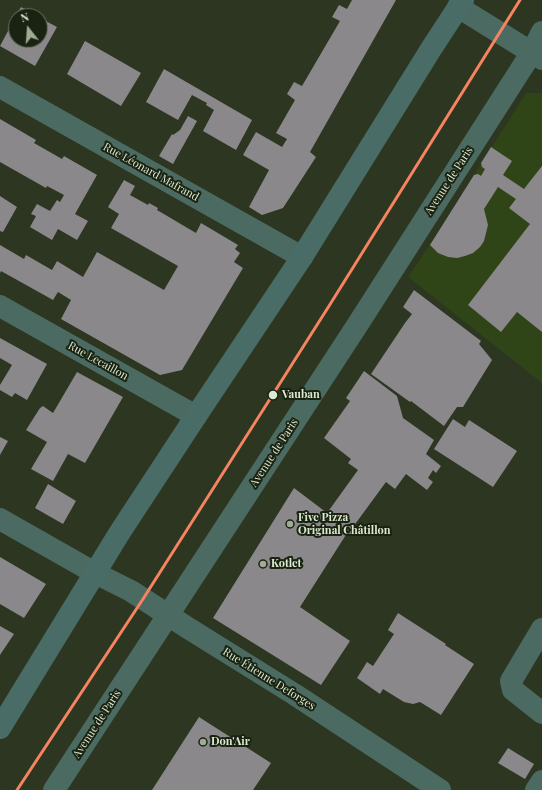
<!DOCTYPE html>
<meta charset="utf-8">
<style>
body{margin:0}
#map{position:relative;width:542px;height:790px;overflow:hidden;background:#2c3620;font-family:"Playfair Display",serif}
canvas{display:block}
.north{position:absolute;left:8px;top:8px;width:40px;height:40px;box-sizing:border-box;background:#1a2311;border:1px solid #68735e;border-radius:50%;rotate:343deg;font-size:11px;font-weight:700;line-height:16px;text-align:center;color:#ddead2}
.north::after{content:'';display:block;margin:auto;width:14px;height:18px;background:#9fab94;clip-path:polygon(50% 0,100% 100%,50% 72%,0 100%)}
</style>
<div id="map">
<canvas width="542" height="790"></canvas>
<div class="north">N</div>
</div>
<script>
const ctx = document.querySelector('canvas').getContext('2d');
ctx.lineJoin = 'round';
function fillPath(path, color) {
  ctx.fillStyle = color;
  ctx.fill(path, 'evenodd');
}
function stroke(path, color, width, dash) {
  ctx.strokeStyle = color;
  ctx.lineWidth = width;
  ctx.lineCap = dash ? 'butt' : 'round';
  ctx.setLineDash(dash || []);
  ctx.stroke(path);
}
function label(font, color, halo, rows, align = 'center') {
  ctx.font = font + ' "Playfair Display",serif';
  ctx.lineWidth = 4;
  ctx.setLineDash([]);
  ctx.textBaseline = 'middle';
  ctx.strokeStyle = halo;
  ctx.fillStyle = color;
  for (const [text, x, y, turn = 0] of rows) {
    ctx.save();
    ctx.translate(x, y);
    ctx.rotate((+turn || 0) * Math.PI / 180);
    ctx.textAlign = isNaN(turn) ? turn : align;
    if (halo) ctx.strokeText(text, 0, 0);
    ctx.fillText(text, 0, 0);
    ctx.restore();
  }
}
const built = new Path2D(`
 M 526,93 L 542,93 L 542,383 L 408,277 L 431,243 Z`);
const building = new Path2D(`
 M 352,0 L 396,0 L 310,152 L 316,157 L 283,208 L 262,215 L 249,207 L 269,170 L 243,155 L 256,132 L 282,147 L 287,139 L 276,133 L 295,100 L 287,94 L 294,82 L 302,86 L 340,21 L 332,17 L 339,5 L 347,9 Z
 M 21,7 L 37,16 L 16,16 Z
 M 16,16 L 16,40 L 40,40 L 40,18 L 57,27 L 35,66 L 0,46 Z
 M 85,41 L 141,73 L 121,106 L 67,74 Z
 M 164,69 L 252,120 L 236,150 L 203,131 L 214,110 L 206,105 L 207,103 L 192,95 L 178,120 L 146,102 Z
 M 188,116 L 197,121 L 173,164 L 159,156 L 172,134 L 173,135 L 180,130 Z
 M 0,119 L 36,140 L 34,143 L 62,159 L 64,156 L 97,175 L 75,214 L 88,221 L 77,240 L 58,229 L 52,240 L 30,227 L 36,216 L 31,214 L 37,204 L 50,211 L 57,200 L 60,202 L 64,195 L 47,186 L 46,188 L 0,162 Z
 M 491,147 L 512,161 L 503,175 L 524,189 L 542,166 L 542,332 L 517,312 L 501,332 L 468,305 L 530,224 L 509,208 L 516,199 L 498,187 L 484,209 L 488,225 L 484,241 L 480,247 L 473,253 L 465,256 L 457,258 L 448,257 L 438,253 L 430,245 L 474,175 L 478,174 L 481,176 L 485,169 L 482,167 L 481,163 Z
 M 124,180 L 135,186 L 130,195 L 148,205 L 149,203 L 158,208 L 157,210 L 196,233 L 201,223 L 238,245 L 235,249 L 240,253 L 234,262 L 243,268 L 182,370 L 160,375 L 61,319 L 71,300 L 58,292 L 53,300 L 1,271 L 0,273 L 0,245 L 24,259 L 26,255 L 52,270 L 57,261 L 83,277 L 97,252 L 164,290 L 178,266 L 111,228 L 119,214 L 108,207 Z
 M 0,196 L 17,207 L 3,232 L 0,231 Z
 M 414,290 L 481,341 L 479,344 L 492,360 L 463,407 L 457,407 L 444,426 L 411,401 L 410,402 L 371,374 L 405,323 L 412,314 L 403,307 Z
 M 0,338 L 47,364 L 27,400 L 15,393 L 12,397 L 0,390 L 0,385 L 12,365 L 0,358 Z
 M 364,371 L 397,396 L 403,418 L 434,440 L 426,454 L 441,466 L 436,473 L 433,470 L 428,478 L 433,482 L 427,490 L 406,474 L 395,489 L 386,482 L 350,531 L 349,530 L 300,607 L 350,641 L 321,685 L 213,618 L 294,488 L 327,513 L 358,470 L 348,463 L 351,459 L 324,438 L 350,401 L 346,398 Z
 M 77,372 L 123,397 L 85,463 L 68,454 L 53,481 L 31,469 L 47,442 L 26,430 L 40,408 L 43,406 L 53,413 Z
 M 453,419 L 465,427 L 469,420 L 517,451 L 493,487 L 434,449 Z
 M 0,437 L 8,441 L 0,455 Z
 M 48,484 L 76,501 L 63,524 L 35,508 Z
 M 0,557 L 46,584 L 24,618 L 0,604 Z
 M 398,613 L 446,644 L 445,645 L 474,664 L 441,715 L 420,702 L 413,704 L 404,702 L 383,689 L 380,694 L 357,678 L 367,662 L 373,666 L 394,634 L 388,630 Z
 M 0,626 L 14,634 L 0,655 Z
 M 199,717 L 271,763 L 253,790 L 152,790 Z
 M 508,748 L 534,764 L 525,779 L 498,763 Z`);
const minor = new Path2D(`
 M 458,7 L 542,59
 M 0,87 L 302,257
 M 0,306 L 196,416
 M 0,519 L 95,573 L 131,591 L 188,628 L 294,694 L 440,790
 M 542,629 L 511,681 L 513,690 L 542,713
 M 54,790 L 358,324 L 532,52 L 542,32
 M 536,790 L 542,781`);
const major = new Path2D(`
 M 0,728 L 120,532 L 196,416 L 302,257 L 431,49 L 463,0`);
const tram1 = new Path2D(`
 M 17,790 L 143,599 L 329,306 L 520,0`);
const markers = [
 [273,395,5,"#ddead2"],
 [290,524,4,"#9fab94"],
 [263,564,4,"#9fab94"],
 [203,742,4,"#9fab94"]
];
const streetNames = [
 ["Rue Léonard Mafrand",151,172,29],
 ["Avenue de Paris",449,181,-57],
 ["Rue Lecaillon",98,361,29],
 ["Avenue de Paris",274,453,-57],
 ["Rue Étienne Deforges",269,679,32],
 ["Avenue de Paris",97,724,-57]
];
const stopNames = [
 ["Vauban",282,395]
];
const poiNames = [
 ["Five Pizza",298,518],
 ["Original Châtillon",298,531],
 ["Kotlet",271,564],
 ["Don'Air",211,742]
];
fillPath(built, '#304517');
fillPath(building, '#8b888c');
stroke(minor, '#4b6a62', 22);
stroke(major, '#4a6c66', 22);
stroke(tram1, '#f78460', 3);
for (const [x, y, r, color] of markers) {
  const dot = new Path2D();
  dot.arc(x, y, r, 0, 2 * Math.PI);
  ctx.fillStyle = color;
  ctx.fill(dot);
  stroke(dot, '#1a2311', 1.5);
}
label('11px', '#ddead2', '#1a2311', streetNames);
label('bold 11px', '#ddead2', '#1a2311', stopNames, 'left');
label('bold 11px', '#ddead2', '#1a2311', poiNames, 'left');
</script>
